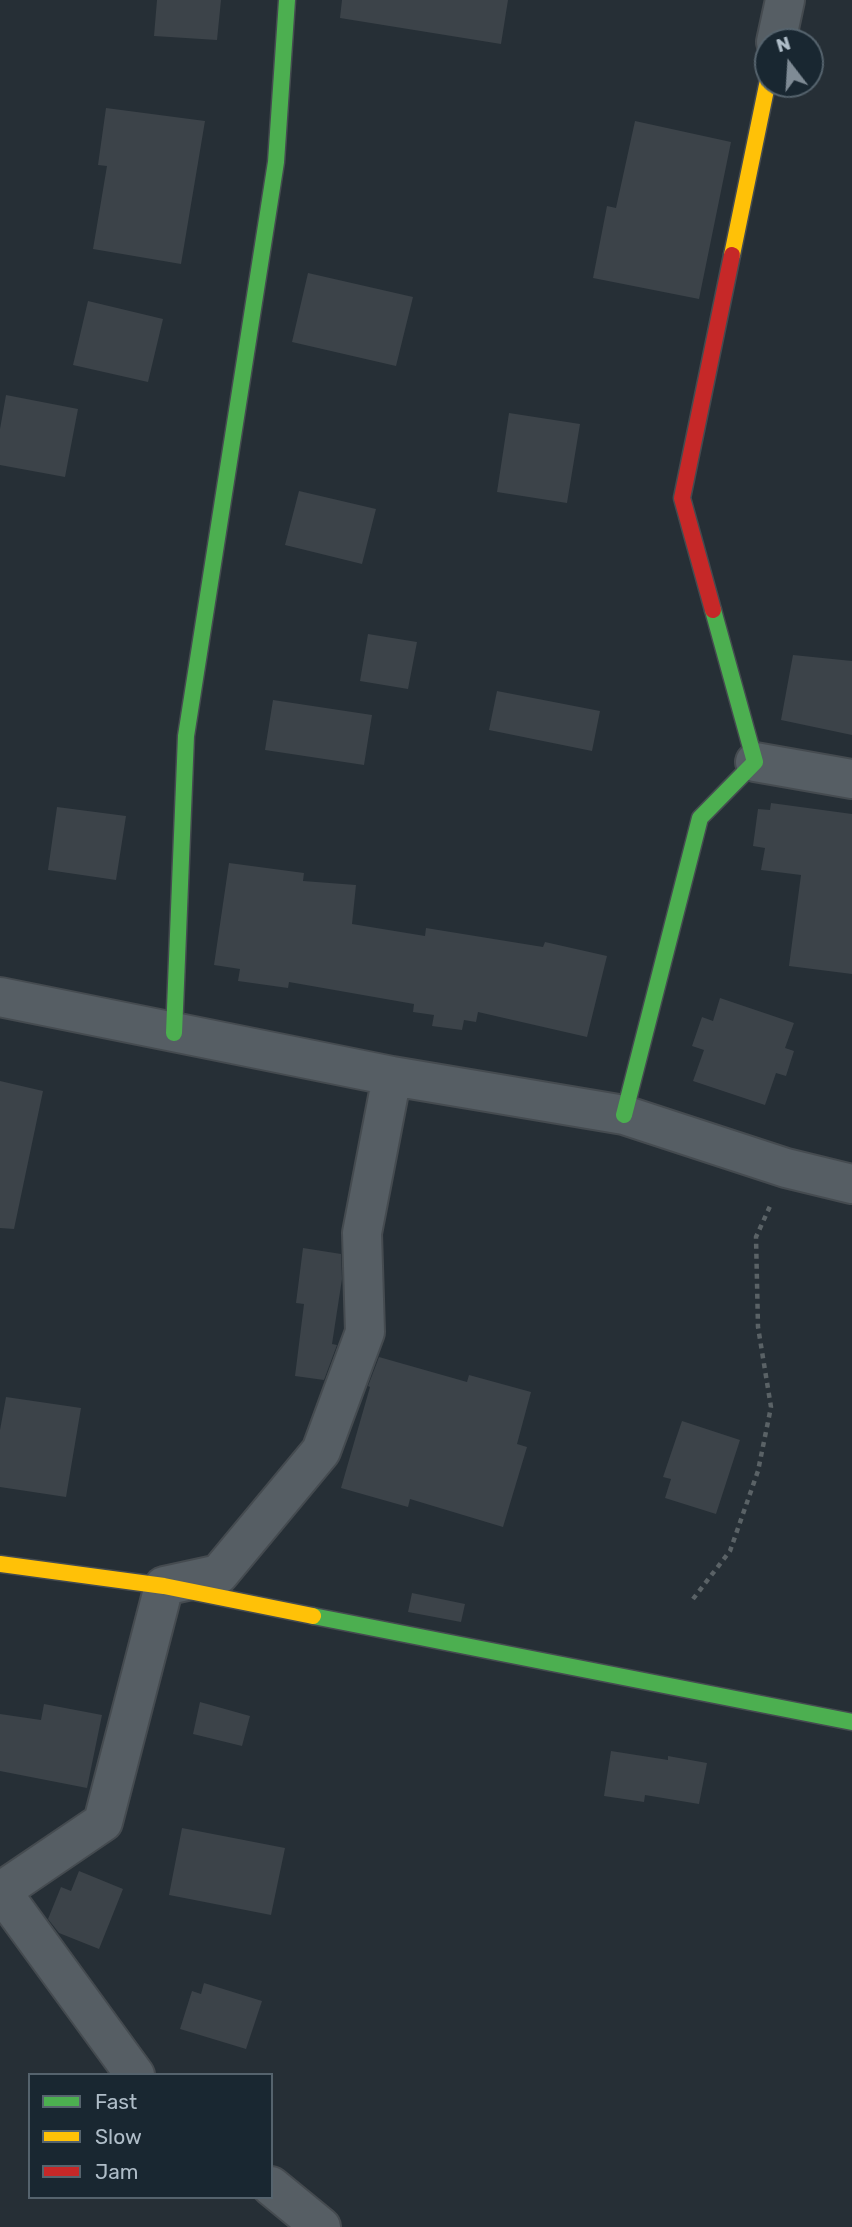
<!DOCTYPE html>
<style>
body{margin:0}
#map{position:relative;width:852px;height:2227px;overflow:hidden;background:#262f36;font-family:Rubik,sans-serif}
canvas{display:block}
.legend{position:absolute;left:28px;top:2073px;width:245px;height:126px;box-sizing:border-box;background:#192731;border:2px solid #55636d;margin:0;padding:9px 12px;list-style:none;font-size:21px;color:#afbdc8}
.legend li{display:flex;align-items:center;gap:14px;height:35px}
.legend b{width:35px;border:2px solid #55636d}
.north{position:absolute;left:754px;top:28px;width:70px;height:70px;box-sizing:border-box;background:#192731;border:2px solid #55636d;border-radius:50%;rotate:343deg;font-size:19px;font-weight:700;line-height:28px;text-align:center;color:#afbdc8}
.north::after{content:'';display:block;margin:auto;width:24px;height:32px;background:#7f8b95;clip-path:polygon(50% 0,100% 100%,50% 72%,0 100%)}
</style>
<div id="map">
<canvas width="852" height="2227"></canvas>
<ul class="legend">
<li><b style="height:9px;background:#4caf50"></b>Fast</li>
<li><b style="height:9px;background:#ffc107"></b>Slow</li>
<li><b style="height:9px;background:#c62828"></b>Jam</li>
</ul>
<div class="north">N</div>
</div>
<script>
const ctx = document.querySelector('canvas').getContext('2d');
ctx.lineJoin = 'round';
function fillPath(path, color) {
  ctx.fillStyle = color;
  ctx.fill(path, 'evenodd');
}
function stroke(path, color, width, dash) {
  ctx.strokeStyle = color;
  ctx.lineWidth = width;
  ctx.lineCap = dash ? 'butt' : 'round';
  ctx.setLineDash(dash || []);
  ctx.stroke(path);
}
const building = new Path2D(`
 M 157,0 L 221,0 L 217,40 L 154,36 Z
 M 342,0 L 508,0 L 501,44 L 340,18 Z
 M 106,108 L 205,121 L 181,264 L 93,249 L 107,166 L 98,165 Z
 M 635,121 L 731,142 L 699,299 L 593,278 L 607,206 L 616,208 Z
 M 308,273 L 413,297 L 396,366 L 292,342 Z
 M 88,301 L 163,319 L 148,382 L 73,365 Z
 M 6,395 L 78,409 L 65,477 L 0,465 L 0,429 Z
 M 509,413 L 580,424 L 567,503 L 497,492 Z
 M 299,491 L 376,509 L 362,564 L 285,545 Z
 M 368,634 L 417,642 L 408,689 L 360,681 Z
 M 793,655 L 852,661 L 852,735 L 781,720 Z
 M 497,691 L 600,711 L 592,751 L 489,730 Z
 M 273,700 L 372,715 L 364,765 L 265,750 Z
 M 771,803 L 852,814 L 852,974 L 789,966 L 801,875 L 761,870 L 765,848 L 753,846 L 758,809 L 770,810 Z
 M 57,807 L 126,816 L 116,880 L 48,870 Z
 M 229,863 L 304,873 L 303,881 L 356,885 L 352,924 L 425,936 L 426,928 L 543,947 L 545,942 L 607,956 L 587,1037 L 478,1012 L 476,1022 L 464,1020 L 462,1030 L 432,1026 L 434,1015 L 413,1012 L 414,1004 L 289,982 L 288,988 L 238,981 L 240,969 L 214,965 Z
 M 720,998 L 794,1023 L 785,1048 L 794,1051 L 786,1076 L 776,1073 L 765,1105 L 693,1081 L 704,1050 L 692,1046 L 702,1017 L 713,1021 Z
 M 0,1081 L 43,1091 L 14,1229 L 0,1228 Z
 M 303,1248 L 341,1254 L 342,1279 L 332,1344 L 337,1345 L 324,1380 L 295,1376 L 304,1304 L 296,1303 Z
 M 379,1357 L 467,1382 L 469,1375 L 531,1392 L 517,1444 L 527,1447 L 503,1527 L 410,1499 L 408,1507 L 341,1488 L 370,1387 L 368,1386 Z
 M 6,1397 L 81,1408 L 66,1497 L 0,1487 L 0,1430 Z
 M 682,1421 L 740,1440 L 716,1514 L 665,1498 L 671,1479 L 663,1477 Z
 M 412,1593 L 465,1604 L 461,1622 L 408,1612 Z
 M 200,1702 L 250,1716 L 242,1746 L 193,1734 Z
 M 44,1704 L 102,1715 L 87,1788 L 0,1771 L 0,1714 L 41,1720 Z
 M 611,1751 L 668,1760 L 668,1756 L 707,1763 L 699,1804 L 645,1795 L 644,1802 L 604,1796 Z
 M 182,1828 L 285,1848 L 271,1915 L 169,1895 Z
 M 79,1871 L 123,1889 L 99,1949 L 59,1933 L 48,1919 L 61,1887 L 71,1891 Z
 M 204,1983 L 262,2001 L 246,2049 L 180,2029 L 192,1991 L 201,1994 Z`);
const path = new Path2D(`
 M 693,1599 L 730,1551 L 758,1471 L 771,1407 L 758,1327 L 756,1237 L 771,1204`);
const street = new Path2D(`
 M 776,42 L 785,0
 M 755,762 L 852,779
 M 0,997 L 392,1076 L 624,1115 L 786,1168 L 852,1184
 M 1,1891 L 135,2075
 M 0,1892 L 103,1822 L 164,1586 L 219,1574 L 321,1451 L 365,1332 L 362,1233 L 392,1076
 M 271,2186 L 321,2227`);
const fast = new Path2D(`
 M 174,1033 L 186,736 L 276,162 L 287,0
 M 624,1115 L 700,818 L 755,762 L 713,610
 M 313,1616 L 852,1722`);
const slow = new Path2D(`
 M 732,255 L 768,80
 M 0,1564 L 164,1586 L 313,1616`);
const jam = new Path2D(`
 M 713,610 L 682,498 L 732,255`);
fillPath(building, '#3c4349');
stroke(street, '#454b50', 42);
stroke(fast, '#454b50', 19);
stroke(slow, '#454b50', 19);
stroke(jam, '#454b50', 19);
stroke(path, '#5a6266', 4.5, [5, 5]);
stroke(street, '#565e64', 38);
stroke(fast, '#4caf50', 16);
stroke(slow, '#ffc107', 16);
stroke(jam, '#c62828', 16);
</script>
